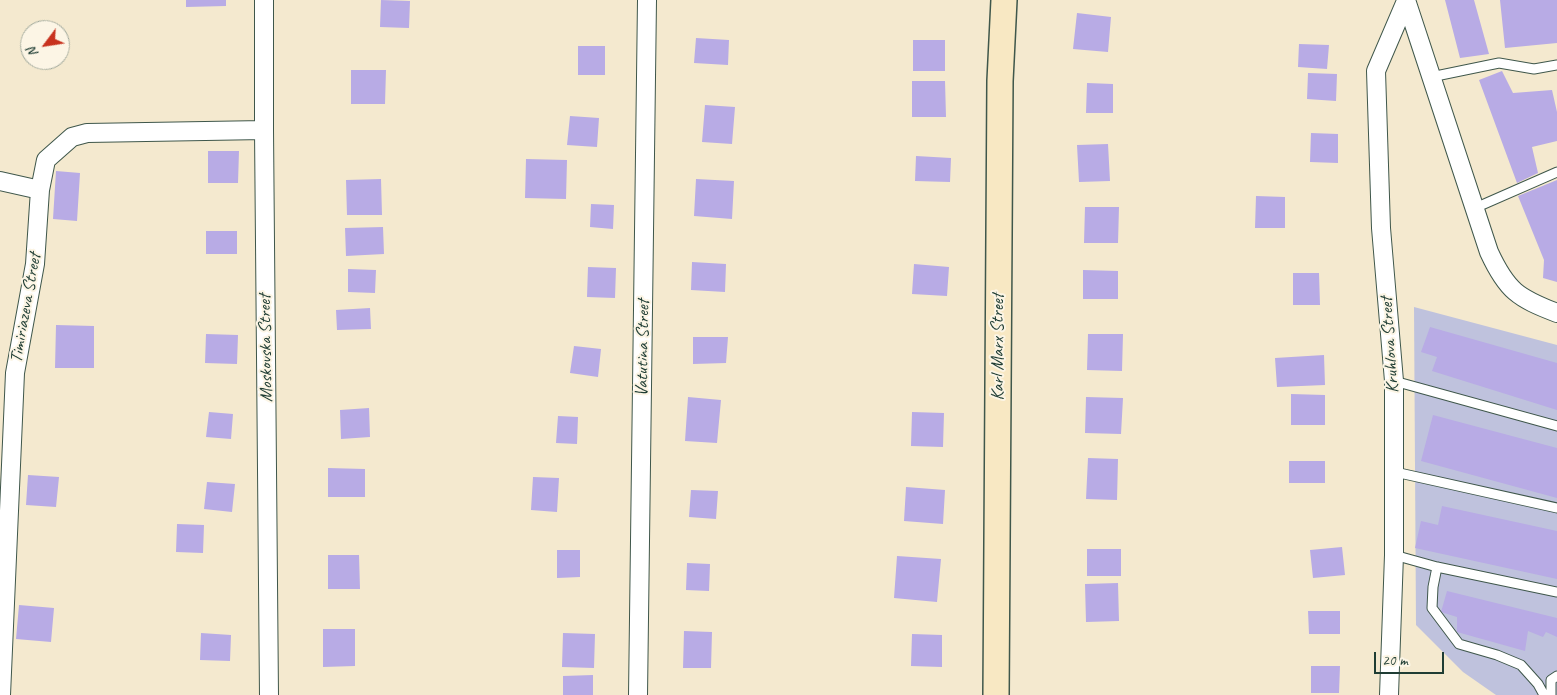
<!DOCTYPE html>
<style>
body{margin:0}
#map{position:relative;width:1557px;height:695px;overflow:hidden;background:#f4e9cf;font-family:Caveat,sans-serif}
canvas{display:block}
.north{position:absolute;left:20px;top:20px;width:50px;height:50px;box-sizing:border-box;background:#fcf5e5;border:1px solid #a4ab9e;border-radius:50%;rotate:239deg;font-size:14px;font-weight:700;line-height:20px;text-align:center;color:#1f3d34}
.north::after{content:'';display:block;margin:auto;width:18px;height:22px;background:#c8321e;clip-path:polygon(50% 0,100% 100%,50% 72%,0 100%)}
.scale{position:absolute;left:1374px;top:652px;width:70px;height:22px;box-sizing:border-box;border:2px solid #1f3d34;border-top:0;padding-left:6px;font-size:15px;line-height:18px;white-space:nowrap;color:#1f3d34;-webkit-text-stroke:4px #fcf5e5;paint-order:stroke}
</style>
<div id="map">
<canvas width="1557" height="695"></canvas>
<div class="north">N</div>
<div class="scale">20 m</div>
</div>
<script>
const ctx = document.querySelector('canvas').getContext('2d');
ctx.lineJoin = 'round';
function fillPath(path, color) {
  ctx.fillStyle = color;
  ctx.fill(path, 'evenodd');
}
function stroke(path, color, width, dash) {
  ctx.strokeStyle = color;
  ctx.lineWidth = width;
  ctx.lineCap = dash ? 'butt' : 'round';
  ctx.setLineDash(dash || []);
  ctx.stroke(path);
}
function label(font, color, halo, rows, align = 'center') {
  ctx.font = font + ' Caveat,sans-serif';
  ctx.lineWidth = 4;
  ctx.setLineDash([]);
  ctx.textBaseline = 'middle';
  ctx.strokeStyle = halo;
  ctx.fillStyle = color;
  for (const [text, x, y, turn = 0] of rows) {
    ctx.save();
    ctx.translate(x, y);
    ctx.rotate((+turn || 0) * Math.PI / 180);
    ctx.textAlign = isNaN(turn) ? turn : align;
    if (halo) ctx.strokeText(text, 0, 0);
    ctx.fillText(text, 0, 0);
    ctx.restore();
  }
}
const industrial = new Path2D(`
 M 1414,307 L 1557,345 L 1557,695 L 1496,695 L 1463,672 L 1416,625 Z`);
const building = new Path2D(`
 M 186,0 L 226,0 L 226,6 L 186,7 Z
 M 381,0 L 410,1 L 409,28 L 380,27 Z
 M 1445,0 L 1474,0 L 1489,54 L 1460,58 Z
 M 1500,0 L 1557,0 L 1557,43 L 1505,48 Z
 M 1077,13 L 1111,17 L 1108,52 L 1073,49 Z
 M 696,38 L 729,40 L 728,65 L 694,63 Z
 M 913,40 L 945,40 L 945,71 L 913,71 Z
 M 1299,44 L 1329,45 L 1327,69 L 1298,67 Z
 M 578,46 L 605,46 L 605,75 L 578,75 Z
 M 351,70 L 386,70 L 385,104 L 351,104 Z
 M 1502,71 L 1513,93 L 1552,90 L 1557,112 L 1557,141 L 1532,147 L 1538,173 L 1517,183 L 1479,80 Z
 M 1308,73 L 1337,74 L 1336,101 L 1307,99 Z
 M 912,81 L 945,81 L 946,117 L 912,117 Z
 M 1087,83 L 1113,84 L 1113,113 L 1086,113 Z
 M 705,105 L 735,107 L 732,144 L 702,142 Z
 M 570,116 L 599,118 L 597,147 L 567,145 Z
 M 1311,133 L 1338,134 L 1338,163 L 1310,162 Z
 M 1108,144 L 1110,181 L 1079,182 L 1077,145 Z
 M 208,151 L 239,151 L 238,183 L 208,183 Z
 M 916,156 L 951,158 L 950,182 L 915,181 Z
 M 526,159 L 567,160 L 566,199 L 525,198 Z
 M 56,171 L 80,173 L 77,221 L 53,219 Z
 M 381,179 L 382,215 L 347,215 L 346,180 Z
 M 696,179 L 734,181 L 732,219 L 694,216 Z
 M 1557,180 L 1557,282 L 1543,278 L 1544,260 L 1518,196 Z
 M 1256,196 L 1285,197 L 1285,228 L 1255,228 Z
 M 591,204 L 614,205 L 613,229 L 590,227 Z
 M 1085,207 L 1119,207 L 1118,243 L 1084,243 Z
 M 383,227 L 384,254 L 346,256 L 345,228 Z
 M 206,231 L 237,231 L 237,254 L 206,254 Z
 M 692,262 L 726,264 L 725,292 L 691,290 Z
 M 914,264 L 949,267 L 947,296 L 912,294 Z
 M 588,267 L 616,268 L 615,298 L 587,297 Z
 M 348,269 L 376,270 L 375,293 L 348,292 Z
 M 1083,270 L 1118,271 L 1118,299 L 1083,299 Z
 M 1293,273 L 1319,273 L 1320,305 L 1293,305 Z
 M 370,308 L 371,329 L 337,330 L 336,310 Z
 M 56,325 L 94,326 L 94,368 L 55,368 Z
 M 1430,327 L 1557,363 L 1557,410 L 1432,371 L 1437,357 L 1421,352 Z
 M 206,334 L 238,335 L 237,364 L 205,363 Z
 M 1088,334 L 1123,334 L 1122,371 L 1087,370 Z
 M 693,337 L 728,337 L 726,363 L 693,364 Z
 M 574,346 L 601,349 L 598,377 L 570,373 Z
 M 1324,355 L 1325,385 L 1277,387 L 1275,358 Z
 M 1291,394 L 1325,395 L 1325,425 L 1291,425 Z
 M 688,397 L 721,400 L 717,443 L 685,441 Z
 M 1086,397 L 1123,398 L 1121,434 L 1085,433 Z
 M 369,408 L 370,437 L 341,439 L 340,410 Z
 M 209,412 L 233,414 L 231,439 L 206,437 Z
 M 912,412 L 944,413 L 943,447 L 911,446 Z
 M 1433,415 L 1557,448 L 1557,498 L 1421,461 Z
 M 558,416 L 578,417 L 577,444 L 556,443 Z
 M 1088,458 L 1118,459 L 1117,500 L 1086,499 Z
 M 1289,461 L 1325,461 L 1325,483 L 1289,483 Z
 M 328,468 L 365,469 L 365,497 L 328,497 Z
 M 28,475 L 59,477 L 56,507 L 26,505 Z
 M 533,477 L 559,478 L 557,512 L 531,510 Z
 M 207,482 L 235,484 L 232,512 L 204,509 Z
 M 906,487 L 945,490 L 943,524 L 904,521 Z
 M 691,490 L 718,491 L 716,519 L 689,517 Z
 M 1442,506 L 1557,531 L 1557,579 L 1415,548 L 1421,521 L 1438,525 Z
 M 177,524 L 204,525 L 203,553 L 176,552 Z
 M 1342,547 L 1345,575 L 1313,578 L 1310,550 Z
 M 1087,549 L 1121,549 L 1121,576 L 1087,576 Z
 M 557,550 L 580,550 L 580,577 L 557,578 Z
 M 328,555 L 359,555 L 360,589 L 328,589 Z
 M 897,556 L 941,559 L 937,602 L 894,598 Z
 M 687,563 L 710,564 L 709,591 L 686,590 Z
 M 1118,583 L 1119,621 L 1086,622 L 1085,584 Z
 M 1447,591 L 1557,618 L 1557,637 L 1546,632 L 1543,637 L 1528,631 L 1525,651 L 1457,632 L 1457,617 L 1441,612 Z
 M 19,605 L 54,608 L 51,642 L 16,639 Z
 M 1308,611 L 1340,611 L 1340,634 L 1309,634 Z
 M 323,629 L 355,629 L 355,666 L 323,667 Z
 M 684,631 L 712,632 L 711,668 L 683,668 Z
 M 201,633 L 231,635 L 230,661 L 200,660 Z
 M 563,633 L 595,634 L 594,668 L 562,667 Z
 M 912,634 L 942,635 L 942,667 L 911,666 Z
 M 1311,666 L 1340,666 L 1339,693 L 1311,693 Z
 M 593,675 L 593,695 L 563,695 L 563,676 Z`);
const lane = new Path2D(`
 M 1431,77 L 1499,63 L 1534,69 L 1557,65
 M 1475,208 L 1557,172
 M 1394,381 L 1557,426
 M 1395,472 L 1557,508
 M 1394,555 L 1437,567 L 1557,592
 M 1437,567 L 1433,587 L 1432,608 L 1459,644 L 1497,655 L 1521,665 L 1538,684 L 1544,695
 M 1551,695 L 1551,680 L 1557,676`);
const street = new Path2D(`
 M 264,0 L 264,130 L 269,695
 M 1406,0 L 1489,252 C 1507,291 1518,298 1557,313
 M 0,181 L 40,190
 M 1,695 L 15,373 L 35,264 L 40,190 L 46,160 L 72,137 L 87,133 L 264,130
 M 638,695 L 647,0
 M 1389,695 L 1394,555 L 1394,381 L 1381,228 L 1376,71 L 1406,1`);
const secondary = new Path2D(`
 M 996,695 L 1000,81 L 1004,0`);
const streetNames = [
 ["Timiriazeva Street",26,308,-80],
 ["Kruhlova Street",1390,345,-94],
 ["Karl Marx Street",998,347,-90],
 ["Moskovska Street",266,348,-91],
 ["Vatutina Street",643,348,-89]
];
fillPath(industrial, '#bfc2dd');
fillPath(building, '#b8abe5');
stroke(lane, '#3f574b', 11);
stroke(street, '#3f574b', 20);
stroke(secondary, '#3f574b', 28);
stroke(lane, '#fff', 9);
stroke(street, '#fff', 18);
stroke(secondary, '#f8e8c3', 25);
label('18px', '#1f3d34', '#fcf5e5', streetNames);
</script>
